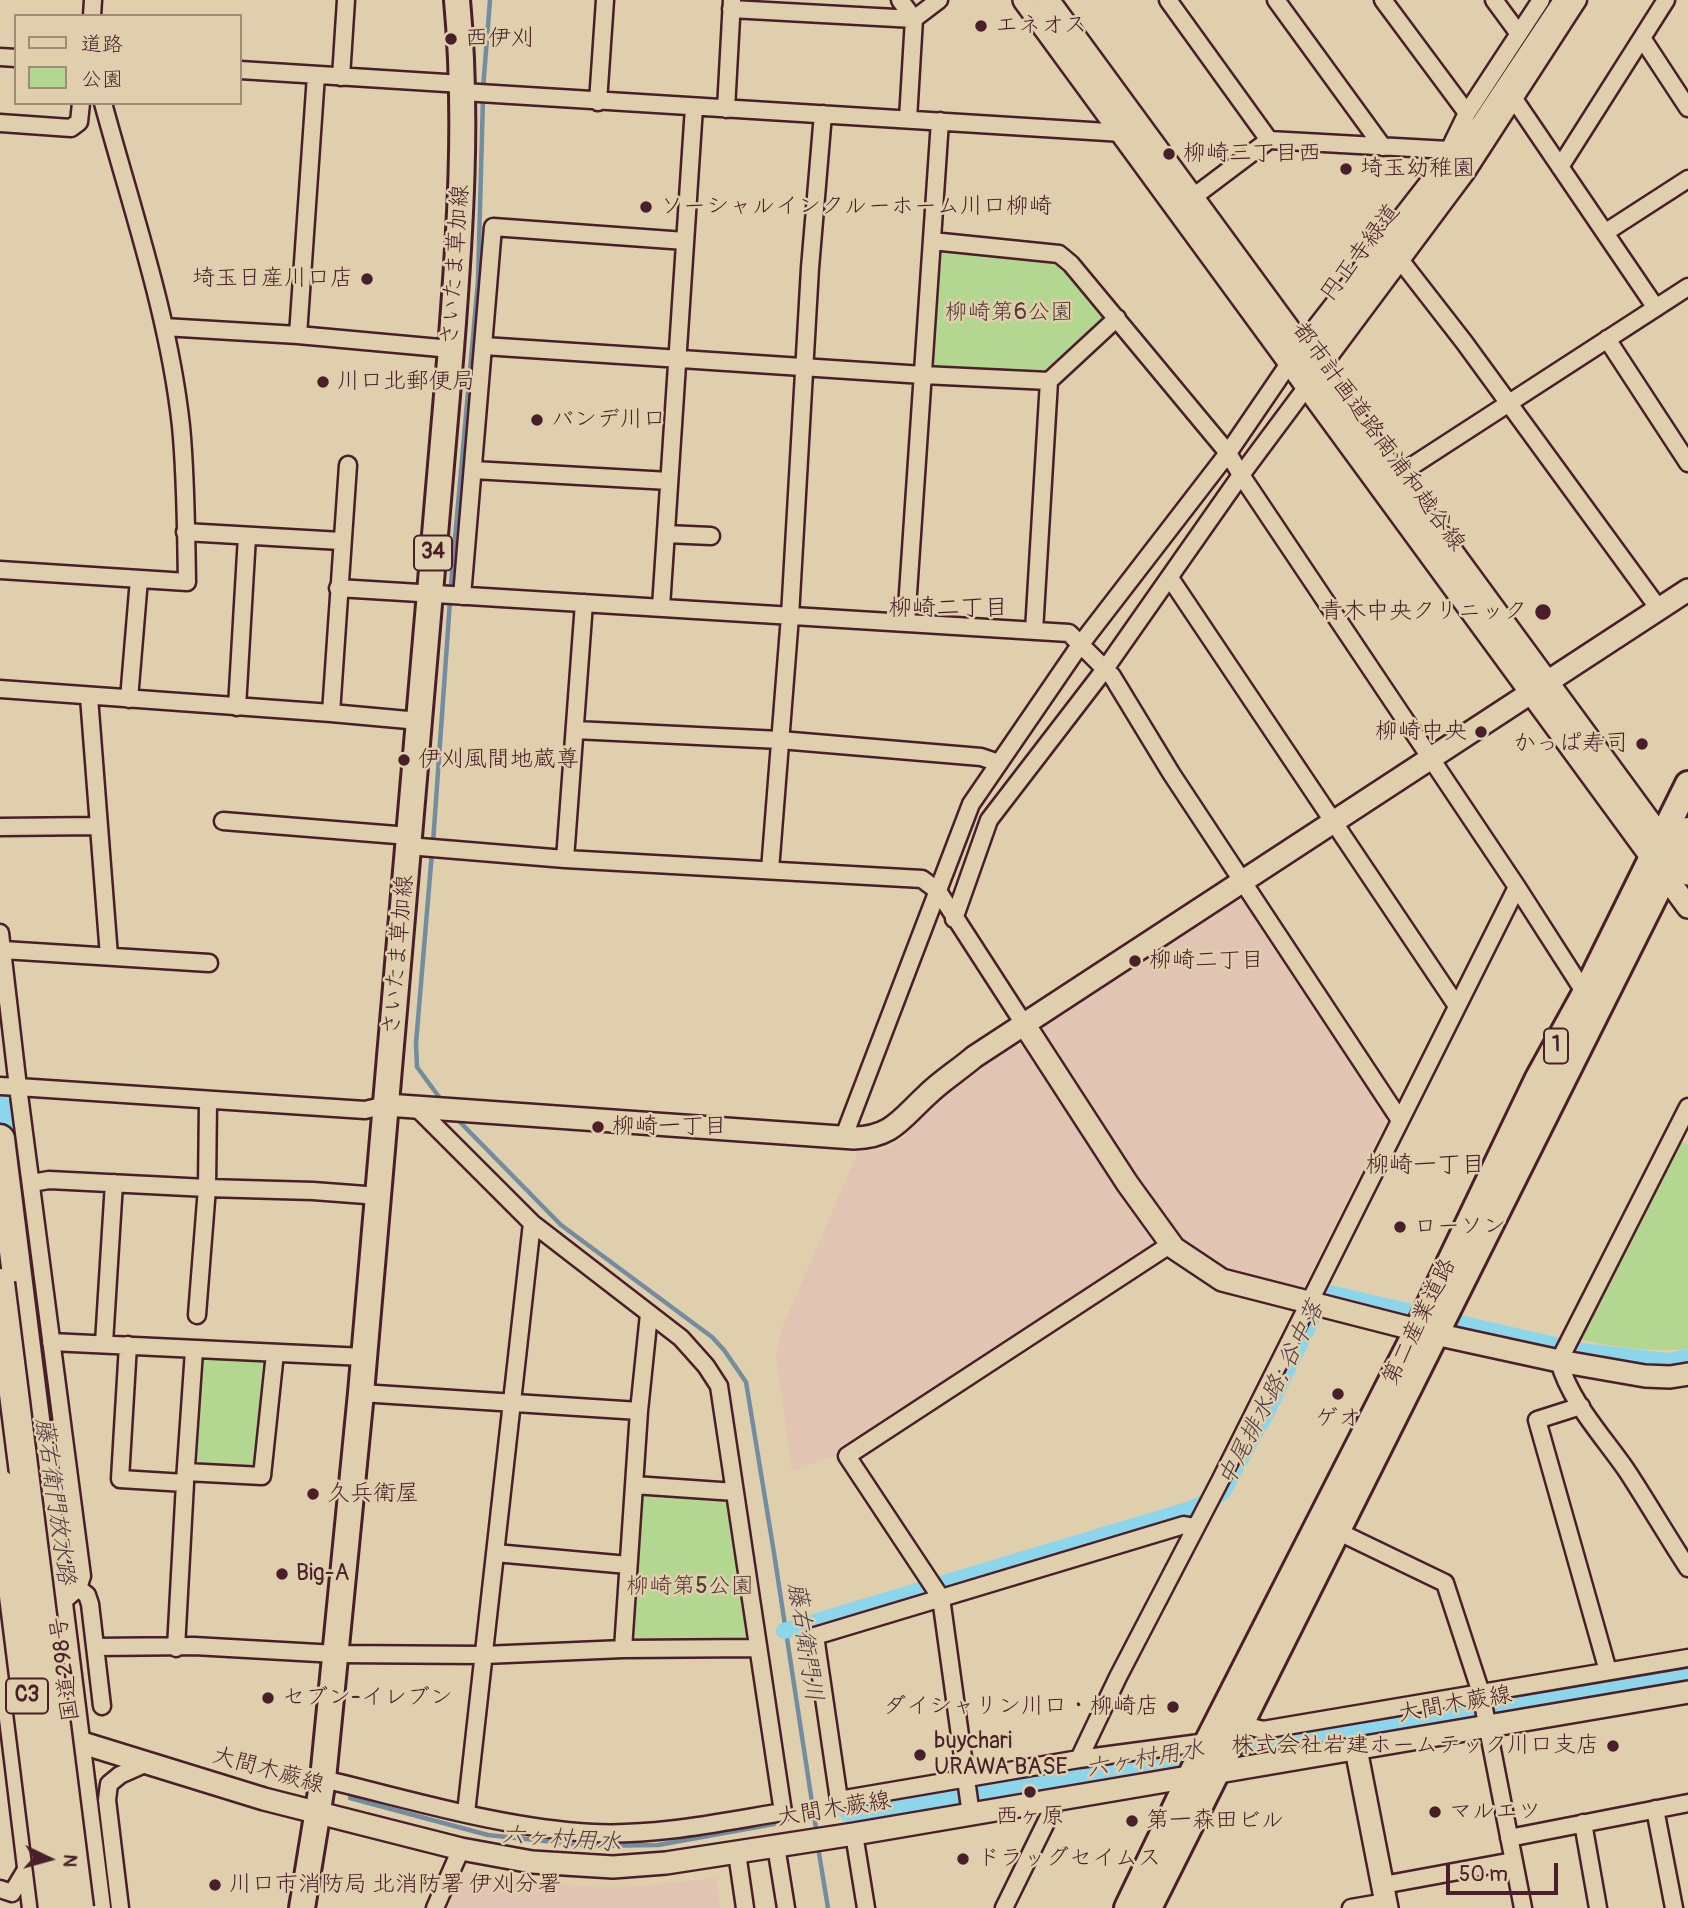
<!DOCTYPE html>
<meta charset="utf-8">
<style>
body{margin:0}
#map{position:relative;width:1688px;height:1908px;overflow:hidden;background:#e0cfac;font-family:Pangolin,"Klee One",sans-serif}
canvas{display:block}
.legend{position:absolute;left:14px;top:14px;width:228px;height:91px;box-sizing:border-box;background:#e0cfac;border:2px solid #a48978;margin:0;padding:9px 12px;list-style:none;font-size:21px;color:#4a1f2b}
.legend li{display:flex;align-items:center;gap:14px;height:35px}
.legend b{width:35px;border:2px solid #a48978}
.north{position:absolute;left:14px;top:1824px;width:70px;height:70px;-webkit-text-stroke:5px #e0cfac;paint-order:stroke;rotate:95deg;font-size:19px;font-weight:700;line-height:28px;text-align:center;color:#4a1f2b}
.north::after{content:'';display:block;margin:auto;width:24px;height:32px;background:#4a1f2b;clip-path:polygon(50% 0,100% 100%,50% 72%,0 100%)}
.scale{position:absolute;left:1446px;top:1863px;width:112px;height:32px;box-sizing:border-box;border:4px solid #4a1f2b;border-top:0;padding-left:9px;font-size:21px;line-height:24px;white-space:nowrap;color:#4a1f2b;-webkit-text-stroke:5px #e0cfac;paint-order:stroke}
</style>
<div id="map">
<canvas width="1688" height="1908"></canvas>
<ul class="legend">
<li><b style="height:9px;background:#e0cfac"></b>道路</li>
<li><b style="height:19px;background:#b3d690"></b>公園</li>
</ul>
<div class="north">N</div>
<div class="scale">50 m</div>
</div>
<script>
const ctx = document.querySelector('canvas').getContext('2d');
ctx.lineJoin = 'round';
function fillPath(path, color) {
  ctx.fillStyle = color;
  ctx.fill(path, 'evenodd');
}
function stroke(path, color, width, dash) {
  ctx.strokeStyle = color;
  ctx.lineWidth = width;
  ctx.lineCap = dash ? 'butt' : 'round';
  ctx.setLineDash(dash || []);
  ctx.stroke(path);
}
function label(font, color, halo, rows, align = 'center') {
  ctx.font = font + ' Pangolin,"Klee One",sans-serif';
  ctx.lineWidth = 5;
  ctx.setLineDash([]);
  ctx.textBaseline = 'middle';
  ctx.strokeStyle = halo;
  ctx.fillStyle = color;
  for (const [text, x, y, turn = 0] of rows) {
    ctx.save();
    ctx.translate(x, y);
    ctx.rotate((+turn || 0) * Math.PI / 180);
    ctx.textAlign = isNaN(turn) ? turn : align;
    if (halo) ctx.strokeText(text, 0, 0);
    ctx.fillText(text, 0, 0);
    ctx.restore();
  }
}
const built = new Path2D(`
 M 1236,896 L 1248,900 L 1385,1114 L 1385,1123 L 1302,1290 L 1222,1271 L 1178,1243 L 1041,1037 L 1045,1024 Z
 M 1015,1044 L 1024,1046 L 1152,1236 L 1153,1246 L 836,1455 L 792,1471 L 776,1356 L 781,1331 L 858,1152 L 886,1149 L 905,1137 L 909,1127 L 963,1078 Z
 M 467,1872 L 589,1887 L 631,1887 L 716,1878 L 720,1908 L 444,1908 L 457,1877 Z`);
const green = new Path2D(`
 M 944,251 L 1057,261 L 1101,314 L 1101,319 L 1048,372 L 933,365 L 930,360 L 937,257 Z
 M 1679,1142 L 1688,1144 L 1688,1349 C 1650,1352 1616,1348 1579,1339 Z
 M 202,1356 L 263,1359 L 267,1361 L 255,1471 L 196,1467 L 193,1463 L 199,1360 Z
 M 648,1493 L 728,1499 L 751,1630 L 744,1642 L 640,1645 L 631,1634 L 642,1498 Z`);
const stream = new Path2D(`
 M 483,89 L 490,0
 M 433,843 L 452,572 L 478,281 L 483,98
 M 432,852 L 416,1043 L 417,1067 L 442,1101
 M 456,1118 L 561,1225 L 712,1337 L 724,1350 L 746,1382 L 774,1553 L 817,1835
 M 350,1798 L 488,1835 L 591,1846 L 658,1845 L 774,1824
 M 818,1847 L 828,1908`);
const canal = new Path2D(`
 M 784,1631 L 1191,1509 L 1222,1493 L 1267,1412 L 1325,1292 L 1581,1351 L 1667,1361 L 1688,1357`);
const river = new Path2D(`
 M 0,1095 L 9,1162
 M 851,1810 L 1145,1758 L 1352,1726 L 1688,1669`);
const street = new Path2D(`
 M 900,0 L 914,19
 M 1168,0 L 1269,140
 M 1276,0 L 1383,147
 M 1383,0 L 1467,113
 M 1494,0 L 1519,34
 M 731,9 L 914,19
 M 92,16 L 93,0
 M 1642,38 L 1688,108
 M 0,57 L 16,58
 M 240,70 L 462,84
 M 341,77 L 346,0
 M 463,92 L 1123,133
 M 1514,99 L 1656,308
 M 598,102 L 605,0
 M 726,109 L 732,0
 M 908,119 L 914,19 L 939,0
 M 0,123 L 71,128 L 79,122 L 81,103
 M 1560,167 L 1666,0
 M 1192,198 L 1269,140 L 1449,150
 M 1606,232 L 1688,179
 M 932,241 L 1059,254 L 1071,264 L 1228,453 L 1241,475 L 1517,887 L 1585,993
 M 1401,261 L 1464,342 L 1659,609
 M 164,327 L 298,335 L 451,349
 M 298,335 L 316,75
 M 1607,339 L 1688,463
 M 484,346 L 923,375 L 1049,381 L 1117,318
 M 1311,358 L 1429,200 L 1562,0
 M 473,470 L 669,481
 M 1395,477 L 1688,287
 M 185,532 L 341,541
 M 666,534 L 711,536
 M 0,570 L 187,582 C 186,530 186,477 181,426 C 169,316 132,210 103,103
 M 1170,578 L 1457,1006
 M 338,588 L 1069,633 L 1112,676 L 1171,773 L 1400,1120
 M 462,596 L 493,227 L 685,241
 M 661,607 L 694,107
 M 906,623 L 940,121
 M 1034,631 L 1049,381
 M 0,689 L 331,713 L 348,465
 M 89,697 L 109,956
 M 129,699 L 139,579
 M 237,707 L 247,536
 M 331,713 L 419,721
 M 575,730 L 780,740 L 981,757 L 999,763
 M 223,821 L 409,836
 M 0,827 L 98,826
 M 408,846 L 565,859 L 922,879 L 938,891 L 1024,1024
 M 565,859 L 584,603
 M 770,870 L 790,616 L 810,268 L 823,114
 M 954,919 L 989,820 L 1105,669 L 1241,475 L 1466,173 L 1578,0
 M 0,933 L 18,1087 L 365,1110 L 386,1105
 M 3,950 L 209,963
 M 0,1086 L 18,1087 L 82,1576 L 78,1588 L 59,1605
 M 1688,1107 L 1559,1361 C 1570,1402 1603,1436 1627,1471 C 1648,1503 1667,1536 1688,1568
 M 844,1136 L 971,804 L 1080,645 L 1228,453 L 1301,346 L 1430,180 L 1449,150 L 1467,113 L 1541,0
 M 32,1183 L 49,1180 L 207,1188 L 313,1191 L 379,1196
 M 197,1315 L 207,1188 L 208,1101
 M 51,1342 L 364,1357
 M 104,1343 L 114,1183
 M 128,1345 L 120,1479 L 185,1483 L 176,1648
 M 361,1393 L 639,1411 L 649,1314
 M 1581,1406 L 1537,1420 L 1608,1671
 M 186,1472 L 262,1476 L 275,1353
 M 185,1481 L 194,1351
 M 634,1485 L 735,1492
 M 1195,1527 L 1184,1525 L 815,1636 L 839,1800 L 1079,1759 L 1207,1742
 M 1337,1531 L 1445,1583 L 1481,1693 L 1523,1908
 M 495,1553 L 628,1565
 M 78,1588 L 87,1595 L 90,1604 L 102,1706
 M 95,1647 L 194,1646 L 336,1654 L 484,1655 L 623,1649 L 758,1648
 M 623,1649 L 639,1411
 M 1240,1724 L 1263,1730 L 1688,1658
 M 1079,1759 L 1118,1677 L 1220,1481 L 1517,887
 M 323,1779 C 412,1800 502,1828 593,1833 C 657,1836 721,1822 783,1812 L 719,1386 L 706,1366 L 681,1338 L 532,1223 L 417,1108
 M 1655,1809 L 1674,1908
 M 466,1813 L 532,1223
 M 971,1815 L 941,1598 L 847,1456 L 1171,1244
 M 1583,1823 L 1598,1908
 M 854,1834 L 866,1908
 M 1509,1838 L 1688,1803
 M 776,1846 L 786,1908
 M 737,1853 L 745,1908
 M 1383,1885 L 1513,1861
 M 0,1889 L 12,1893 L 30,1863
 M 120,1908 L 107,1800 L 109,1784 L 120,1775 L 147,1763
 M 435,1908 L 461,1849
 M 1004,1908 L 1057,1800
 M 1351,1908 L 1386,1902`);
const secondary = new Path2D(`
 M 1024,0 L 1688,907
 M 1048,0 L 1688,874
 M 1024,1024 L 1127,1183 L 1174,1248 L 1222,1280 L 1417,1330 L 1559,1361 L 1645,1376 L 1670,1377 L 1688,1374
 M 386,1105 L 854,1138 C 892,1137 901,1119 927,1095 C 941,1081 959,1070 974,1057 L 1688,590
 M 63,1737 L 264,1799 L 461,1849 L 532,1862 L 613,1867 L 666,1863 L 854,1834 L 1688,1692
 M 1356,1749 L 1387,1908`);
const primary = new Path2D(`
 M 302,1908 L 323,1779 L 361,1393 L 451,349 C 460,233 468,117 457,0
 M 1127,1908 L 1199,1758 L 1417,1330 L 1538,1078 L 1585,993 L 1688,784
 M 1149,1908 L 1688,830`);
const highway = new Path2D(`
 M 0,1139 L 96,1908
 M 0,1603 L 37,1908`);
const highwayBridge = new Path2D(`
 M 0,1283 L 79,1908
 M 0,1484 L 53,1908`);
const markers = [
 [981,26,7,"#4a1f2b"],
 [451,39,7,"#4a1f2b"],
 [1169,154,7,"#4a1f2b"],
 [1346,169,7,"#4a1f2b"],
 [646,207,7,"#4a1f2b"],
 [367,279,7,"#4a1f2b"],
 [323,382,7,"#4a1f2b"],
 [537,420,7,"#4a1f2b"],
 [1543,612,9,"#4a1f2b"],
 [1481,732,7,"#4a1f2b"],
 [1642,744,7,"#4a1f2b"],
 [404,760,7,"#4a1f2b"],
 [1135,961,7,"#4a1f2b"],
 [598,1127,7,"#4a1f2b"],
 [1400,1227,7,"#4a1f2b"],
 [1338,1394,7,"#4a1f2b"],
 [313,1494,7,"#4a1f2b"],
 [282,1574,7,"#4a1f2b"],
 [268,1698,7,"#4a1f2b"],
 [1173,1707,7,"#4a1f2b"],
 [1613,1746,7,"#4a1f2b"],
 [920,1755,7,"#4a1f2b"],
 [1030,1792,7,"#4a1f2b"],
 [1435,1812,7,"#4a1f2b"],
 [1132,1821,7,"#4a1f2b"],
 [963,1859,7,"#4a1f2b"],
 [215,1885,7,"#4a1f2b"]
];
const shields = [
 [433,553,38],
 [1556,1046,24],
 [27,1696,42]
];
const shieldNames = [
 ["34",433,553],
 ["1",1556,1046],
 ["C3",27,1696]
];
const poiNames = [
 ["エネオス",995,26],
 ["西伊刈",465,39],
 ["柳崎三丁目西",1183,154],
 ["埼玉幼稚園",1360,169],
 ["ソーシャルインクルーホーム川口柳崎",660,207],
 ["埼玉日産川口店",353,279,"right"],
 ["川口北郵便局",337,382],
 ["バンデ川口",551,420],
 ["青木中央クリニック",1527,612,"right"],
 ["柳崎中央",1467,732,"right"],
 ["かっぱ寿司",1628,744,"right"],
 ["伊刈風間地蔵尊",418,760],
 ["柳崎二丁目",1149,961],
 ["柳崎一丁目",612,1127],
 ["ローソン",1414,1227],
 ["ゲオ",1338,1419,"center"],
 ["久兵衛屋",327,1494],
 ["Big-A",296,1574],
 ["セブン-イレブン",282,1698],
 ["ダイシャリン川口・柳崎店",1159,1707,"right"],
 ["buychari",934,1742],
 ["URAWA BASE",934,1768],
 ["株式会社岩建ホームテック川口支店",1599,1746,"right"],
 ["マルエツ",1449,1812],
 ["西ヶ原",1030,1817,"center"],
 ["第一森田ビル",1146,1821],
 ["ドラッグセイムス",977,1859],
 ["川口市消防局 北消防署 伊刈分署",229,1885]
];
const streetNames = [
 ["円正寺緑道",1361,253,-53],
 ["さいたま草加線",456,265,-86],
 ["都市計画道路南浦和越谷線",1378,437,54],
 ["さいたま草加線",399,955,-85],
 ["第二産業道路",1420,1322,-64],
 ["国道298号",66,1669,-97],
 ["大間木蕨線",1455,1705,-10],
 ["大間木蕨線",268,1771,16],
 ["大間木蕨線",834,1810,-9]
];
const parkNames = [
 ["柳崎第6公園",1009,313],
 ["柳崎第5公園",690,1587]
];
const neighbourhoodNames = [
 ["柳崎二丁目",948,609],
 ["柳崎一丁目",1425,1166]
];
const waterNames = [
 ["中尾排水路; 谷中落",1272,1394,-63],
 ["藤右衛門放水路",54,1501,82],
 ["藤右衛門川",804,1642,81],
 ["六ヶ村用水",1145,1760,-10],
 ["六ヶ村用水",561,1840,4]
];
fillPath(built, '#e1c4b1');
fillPath(green, '#b3d690');
stroke(stream, '#728d9f', 4.5);
stroke(canal, '#8cd6ec', 16);
stroke(river, '#8cd6ec', 26);
stroke(street, '#4a1f2b', 21);
stroke(secondary, '#4a1f2b', 26);
stroke(primary, '#4a1f2b', 30);
stroke(highway, '#4a1f2b', 33);
stroke(street, '#e0cfac', 16);
stroke(secondary, '#e0cfac', 21);
stroke(primary, '#e0cfac', 24);
stroke(highway, '#e0cfac', 28);
stroke(highwayBridge, '#4a1f2b', 33, []);
stroke(highwayBridge, '#e0cfac', 28);
for (const [x, y, r, color] of markers) {
  const dot = new Path2D();
  dot.arc(x, y, r, 0, 2 * Math.PI);
  ctx.fillStyle = color;
  ctx.fill(dot);
  stroke(dot, '#e0cfac', 2.5);
}
for (const [x, y, w] of shields) {
  const box = new Path2D();
  box.roundRect(x - w / 2, y - 17.5, w, 35, 5);
  ctx.fillStyle = '#e0cfac';
  ctx.fill(box);
  stroke(box, '#4a1f2b', 2);
}
label('bold 21px', '#4a1f2b', null, shieldNames);
label('23px', '#4a1f2b', '#e0cfac', poiNames, 'left');
label('23px', '#4a1f2b', '#e0cfac', streetNames);
label('23px', '#5a3a3a', '#e0cfac', parkNames);
label('24px', '#4a1f2b', '#e0cfac', neighbourhoodNames);
label('italic 24px', '#543a48', '#e0cfac', waterNames);
</script>
